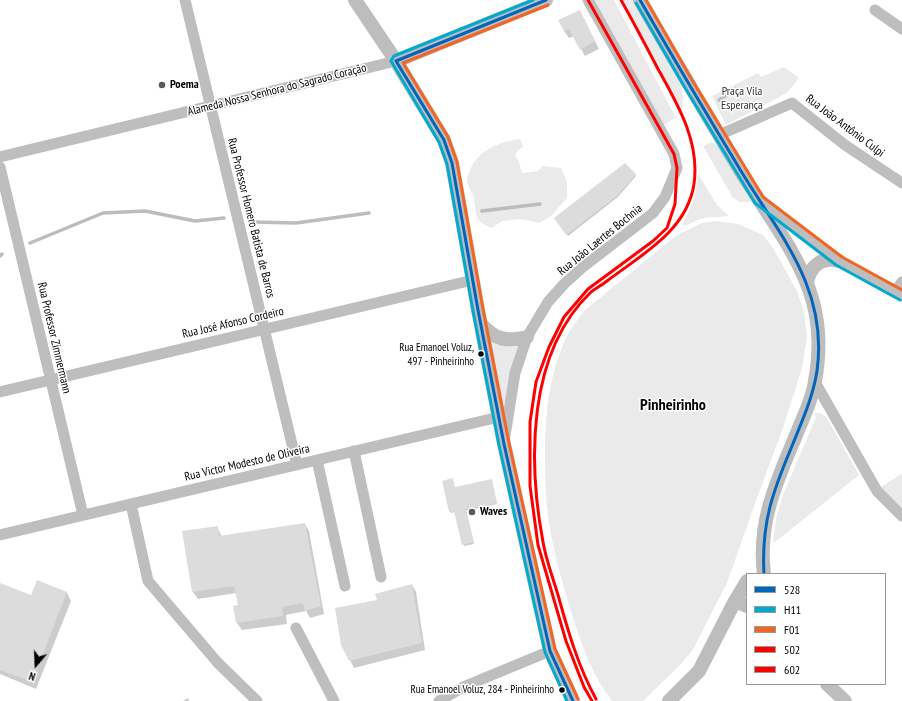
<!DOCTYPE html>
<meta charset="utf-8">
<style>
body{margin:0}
#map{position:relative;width:902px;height:701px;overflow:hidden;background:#fff;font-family:"PT Sans Narrow",sans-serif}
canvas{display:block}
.legend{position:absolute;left:746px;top:573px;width:140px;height:112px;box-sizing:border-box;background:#fff;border:1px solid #999;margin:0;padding:5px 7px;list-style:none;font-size:12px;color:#000}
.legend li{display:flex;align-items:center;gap:8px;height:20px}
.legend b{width:20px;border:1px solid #999}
.north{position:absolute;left:16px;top:645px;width:40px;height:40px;-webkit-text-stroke:3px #fff;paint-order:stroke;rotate:199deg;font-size:11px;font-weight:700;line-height:16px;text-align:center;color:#000}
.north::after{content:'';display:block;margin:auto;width:14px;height:18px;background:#000;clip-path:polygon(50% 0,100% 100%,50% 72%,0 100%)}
</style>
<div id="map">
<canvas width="902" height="701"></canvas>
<ul class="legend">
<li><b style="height:5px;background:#0065bd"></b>528</li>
<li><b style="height:5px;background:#00a9ce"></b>H11</li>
<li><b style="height:5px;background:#f26522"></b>F01</li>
<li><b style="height:5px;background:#f00"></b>502</li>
<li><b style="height:5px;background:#f00"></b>602</li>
</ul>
<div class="north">N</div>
</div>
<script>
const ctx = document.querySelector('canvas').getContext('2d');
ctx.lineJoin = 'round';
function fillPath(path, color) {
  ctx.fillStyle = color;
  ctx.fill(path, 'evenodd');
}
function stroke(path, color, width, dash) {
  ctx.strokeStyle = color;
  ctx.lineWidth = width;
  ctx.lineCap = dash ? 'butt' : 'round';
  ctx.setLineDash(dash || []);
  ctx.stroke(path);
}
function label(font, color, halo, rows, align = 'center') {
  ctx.font = font + ' "PT Sans Narrow",sans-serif';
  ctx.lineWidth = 3;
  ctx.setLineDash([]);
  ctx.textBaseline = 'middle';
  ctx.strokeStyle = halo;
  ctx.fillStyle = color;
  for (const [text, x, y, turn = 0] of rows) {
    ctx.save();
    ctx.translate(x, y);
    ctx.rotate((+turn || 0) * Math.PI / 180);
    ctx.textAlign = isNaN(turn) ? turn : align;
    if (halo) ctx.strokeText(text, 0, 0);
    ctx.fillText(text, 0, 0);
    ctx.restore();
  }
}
const green = new Path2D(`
 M 592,0 L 614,0 L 676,118 L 659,127 Z
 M 622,0 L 636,0 L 681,78 L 683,97 L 681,116 L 677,104 Z
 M 784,67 L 799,78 L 787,93 L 726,125 L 712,96 L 758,73 L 761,77 Z
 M 520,139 L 523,146 L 515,154 L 519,162 L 522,173 L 538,171 L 543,166 L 561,168 L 567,182 L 567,198 L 551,216 L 539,223 L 522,219 L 502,221 L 492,228 C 475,222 476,215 474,199 C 473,192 467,186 467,179 C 467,176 469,173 470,170 C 477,151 500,141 520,139 Z
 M 710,143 L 714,143 L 719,147 L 751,202 L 740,202 L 733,198 L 703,146 Z
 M 698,174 L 717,205 L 729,216 L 703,218 L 682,227 L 695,196 Z
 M 716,221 L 738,224 L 763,235 L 773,248 L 797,291 L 804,311 L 807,337 L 802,368 L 782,431 L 757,498 L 727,583 L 692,651 L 680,665 L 643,701 L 612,701 C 607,694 601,686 597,678 C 585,656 577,631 570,608 C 561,578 552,547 548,516 C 545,492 545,468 545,443 C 546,408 550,373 565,340 C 570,329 577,320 585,310 L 677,235 L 702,223 Z
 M 486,333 L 521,343 L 506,403 L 500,403 Z
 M 817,413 L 821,413 L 827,418 L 859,475 L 775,542 L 773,542 L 776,519 L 783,495 L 816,417 L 814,414 Z
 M 901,474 L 902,475 L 902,513 L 881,487 Z`);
const shadow = new Path2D(`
 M 584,19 L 599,49 L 585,56 L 574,36 L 569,38 L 564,31 Z
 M 635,174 L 636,176 L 618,197 L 568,236 L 556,218 Z
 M 492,482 L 497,504 L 466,511 L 474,544 L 464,546 L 455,512 L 451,513 L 450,511 L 455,488 Z
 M 305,524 L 309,531 L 324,614 L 310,618 L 306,611 L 286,615 L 287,624 L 242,630 L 237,623 L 239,606 L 236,593 L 198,599 L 193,592 L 183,532 L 217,527 L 222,537 Z
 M 37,582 L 67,593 L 71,601 L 36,689 L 0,674 L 0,586 L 32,596 Z
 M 412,585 L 416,592 L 425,650 L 354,668 L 350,660 L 378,600 Z
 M 188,698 L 189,701 L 183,701 Z`);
const stream = new Path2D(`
 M 719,100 L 736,89
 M 482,211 L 540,204
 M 253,222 L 296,223 L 369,213
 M 30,243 L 103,213 L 145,211 L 195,221 L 224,218
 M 0,256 L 2,254`);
const building = new Path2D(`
 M 580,10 L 595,41 L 580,50 L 569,29 L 564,31 L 558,20 Z
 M 625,163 L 636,174 L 617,196 L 566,235 L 554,218 Z
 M 453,478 L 455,487 L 492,479 L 497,503 L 466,509 L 474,542 L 462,545 L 454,511 L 449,512 L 442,481 Z
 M 305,523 L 321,606 L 305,611 L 303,603 L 282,607 L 283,616 L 236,623 L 233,606 L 238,605 L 234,586 L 192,592 L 182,531 L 218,526 L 219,536 Z
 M 37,580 L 67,592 L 32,682 L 0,670 L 0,583 L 31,595 Z
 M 412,584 L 422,643 L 349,661 L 341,645 L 335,608 L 377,600 L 375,594 Z`);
const minor = new Path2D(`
 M 185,0 L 297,465
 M 875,10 L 902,29
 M 719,135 L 792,103 L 845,145 L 902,183
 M 0,157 L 396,61
 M 0,167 L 83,515
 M 765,204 L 839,261 L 902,296
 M 895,292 L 902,282
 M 815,382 L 877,491 L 902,516
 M 0,392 L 473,280
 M 505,436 L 515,373 L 527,337 L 548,302 L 564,284 L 583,267 L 653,213 L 665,197 L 677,168 L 674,154 L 588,0
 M 354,451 L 381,577
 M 317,460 L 345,586
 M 131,504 L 148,581 L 218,663 L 257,701
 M 0,535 L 499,417
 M 296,628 L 334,701
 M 439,701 L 463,687 L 550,651`);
const major = new Path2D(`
 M 355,0 L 396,61 L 444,140 L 452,163 L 478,310 L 504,444 L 550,651 L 573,701
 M 640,0 C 673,58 707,115 741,172 C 766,213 801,256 813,302 C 820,328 820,354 815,381 C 813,397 805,413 799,428 C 779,477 757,519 764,574
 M 396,61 L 546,0
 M 807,284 C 809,267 821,256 839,261
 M 481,324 C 496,340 506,342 527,337
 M 735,601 L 747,606
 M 827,684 L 845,701
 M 669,701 L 699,671 L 735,601 L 747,581`);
const bus1 = new Path2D(`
 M 546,0 L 396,61 L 444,140 L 452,163 L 478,310 L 504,444 L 550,651 L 573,701
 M 640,0 C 671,54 703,108 735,161 C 775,230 829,285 817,371 C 813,397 802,421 792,446 C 773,491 761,523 764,574`);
const bus2 = new Path2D(`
 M 533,0 L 394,56 L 391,61 L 439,142 L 447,164 L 473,311 L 499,445 L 545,652 L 567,701
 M 636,3 L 684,86 L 755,203 L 836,265 L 900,300`);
const bus3 = new Path2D(`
 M 646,0 L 692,80 L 763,197 L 842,257 L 902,290
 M 548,5 L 403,63 L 448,137 L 457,162 L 483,309 L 509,443 L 555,649 L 578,699`);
const bus4 = new Path2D(`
 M 588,0 L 674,154 L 677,168 L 675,204 L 667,228 L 653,241 L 588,289 L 564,317 L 549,347 L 536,382 L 530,422 L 530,486 L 538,545 L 566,641 L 584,687 L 592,701`);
const bus5 = new Path2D(`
 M 596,699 C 578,666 568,631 558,595 C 553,578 546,560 543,542 C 528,462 527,353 591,292 C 596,288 602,285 607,281 C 641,255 687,231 694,184 C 700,142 678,105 658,69 C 646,46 634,23 621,0`);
const markers = [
 [162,85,4,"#595959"],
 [481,354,3.5,"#000"],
 [472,512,4,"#595959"],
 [562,690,3.5,"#000"]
];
const busNames = [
 ["Rua Emanoel Voluz,",474,348],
 ["497 - Pinheirinho",474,362],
 ["Rua Emanoel Voluz, 284 - Pinheirinho",554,690]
];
const poiNames = [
 ["Poema",170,85],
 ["Waves",480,512]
];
const streetNames = [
 ["Alameda Nossa Senhora do Sagrado Coração",277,90,-14],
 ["Rua João Antônio Culpi",845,126,37],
 ["Rua Professor Homero Batista de Barros",251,218,76],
 ["Rua João Laertes Bochnia",600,240,-39],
 ["Rua José Afonso Cordeiro",233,323,-13],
 ["Rua Professor Zimmermann",54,338,77],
 ["Rua Victor Modesto de Oliveira",247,463,-13]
];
const parkNames = [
 ["Praça Vila",742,92],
 ["Esperança",742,106]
];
const districtNames = [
 ["Pinheirinho",673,405]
];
fillPath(green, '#eaeaea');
fillPath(shadow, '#0003');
stroke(stream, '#bcbcbc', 3.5);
fillPath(building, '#dcdcdc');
stroke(minor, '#bebebe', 11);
stroke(major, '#bdbdbd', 14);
stroke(bus1, '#0065bd', 3);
stroke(bus2, '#00a9ce', 3);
stroke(bus3, '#f26522', 3);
stroke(bus4, '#f00', 3);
stroke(bus5, '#f00', 3);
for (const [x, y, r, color] of markers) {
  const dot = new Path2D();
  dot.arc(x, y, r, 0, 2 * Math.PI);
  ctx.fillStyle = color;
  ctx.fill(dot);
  stroke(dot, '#fff', 1.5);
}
label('11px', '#000', '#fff', busNames, 'right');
label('bold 12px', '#000', '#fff', poiNames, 'left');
label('12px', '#000', '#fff', streetNames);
label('12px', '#2f2f2f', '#fff', parkNames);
label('bold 16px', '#000', '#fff', districtNames);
</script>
